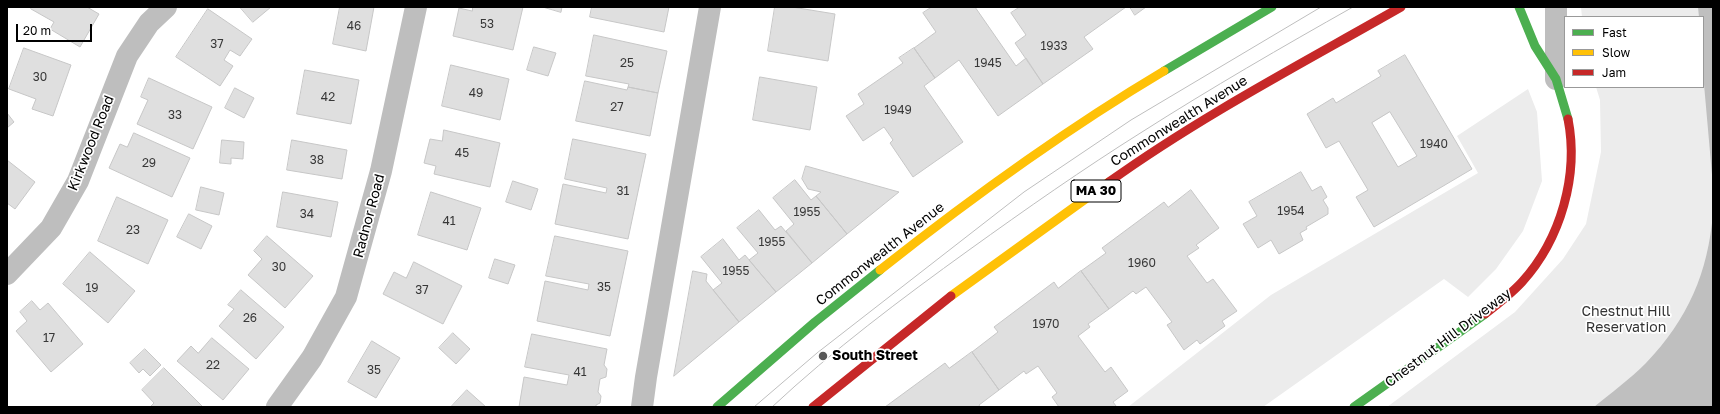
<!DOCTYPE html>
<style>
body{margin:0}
#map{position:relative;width:1720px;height:414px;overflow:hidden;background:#fff;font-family:"Golos Text",sans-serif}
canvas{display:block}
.frame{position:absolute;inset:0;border:8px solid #000;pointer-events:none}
.legend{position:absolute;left:1564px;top:16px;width:140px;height:72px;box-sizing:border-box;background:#fff;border:1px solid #999;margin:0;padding:5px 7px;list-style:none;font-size:12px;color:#000}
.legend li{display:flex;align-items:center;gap:8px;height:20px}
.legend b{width:20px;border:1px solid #999}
.scale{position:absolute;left:16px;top:24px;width:76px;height:18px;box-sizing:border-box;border:2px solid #000;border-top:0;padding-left:5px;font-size:12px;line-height:14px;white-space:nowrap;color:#000;-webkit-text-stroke:3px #fff;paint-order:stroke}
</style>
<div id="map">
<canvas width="1720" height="414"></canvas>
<div class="frame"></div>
<ul class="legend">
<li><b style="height:5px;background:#4caf50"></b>Fast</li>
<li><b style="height:5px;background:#ffc107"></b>Slow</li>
<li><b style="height:5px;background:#c62828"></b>Jam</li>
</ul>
<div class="scale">20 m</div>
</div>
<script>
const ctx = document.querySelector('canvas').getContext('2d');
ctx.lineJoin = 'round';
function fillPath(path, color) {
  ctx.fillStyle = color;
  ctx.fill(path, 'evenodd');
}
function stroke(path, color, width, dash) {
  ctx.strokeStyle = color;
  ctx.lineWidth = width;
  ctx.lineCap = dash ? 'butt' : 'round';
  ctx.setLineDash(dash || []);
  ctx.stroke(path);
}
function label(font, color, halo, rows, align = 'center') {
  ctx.font = font + ' "Golos Text",sans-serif';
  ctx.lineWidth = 3.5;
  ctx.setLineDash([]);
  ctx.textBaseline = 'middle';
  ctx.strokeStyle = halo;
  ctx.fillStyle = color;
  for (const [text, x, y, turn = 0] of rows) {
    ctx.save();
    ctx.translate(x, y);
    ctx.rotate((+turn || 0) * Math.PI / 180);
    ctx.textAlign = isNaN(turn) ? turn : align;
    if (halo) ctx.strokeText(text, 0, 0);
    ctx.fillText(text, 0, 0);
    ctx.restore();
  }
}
const green = new Path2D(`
 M 1581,7 L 1713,7 L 1713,407 L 1387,407 L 1515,312 L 1563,259 L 1586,224 L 1601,152 L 1600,100 L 1596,87 L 1703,87 L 1703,17 L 1582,17 Z
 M 1528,89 L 1537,112 L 1542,181 L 1523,231 L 1496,269 L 1468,297 L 1444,279 L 1263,407 L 1128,407 L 1271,295 L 1478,173 L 1457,136 Z`);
const water = new Path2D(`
 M 1698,7 L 1713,7 L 1713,186 L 1703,73 L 1703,17 L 1699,17 Z
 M 1713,213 L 1713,407 L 1594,407 C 1611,393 1630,379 1646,363 C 1688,319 1708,273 1713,213 Z`);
const building = new Path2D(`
 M 32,7 L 87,7 L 99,14 L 80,47 L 50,29 L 54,22 L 31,9 Z
 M 240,7 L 271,7 L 253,22 Z
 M 340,7 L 374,7 L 366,51 L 333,44 Z
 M 473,7 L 523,7 L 513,50 L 453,36 L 459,8 L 472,11 Z
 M 543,7 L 562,7 L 561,12 Z
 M 592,7 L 669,7 L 664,32 L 590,17 Z
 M 775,7 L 792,7 L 835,14 L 828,61 L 768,51 Z
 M 932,7 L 975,7 L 1016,66 L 1026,58 L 1043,84 L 998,116 L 959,60 L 935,78 L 914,48 L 936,32 L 923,13 Z
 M 1020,7 L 1126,7 L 1084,37 L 1093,49 L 1043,84 L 1015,43 L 1026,35 L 1011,13 Z
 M 1130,7 L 1146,7 L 1135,15 Z
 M 208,9 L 252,39 L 240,56 L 230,50 L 224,60 L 233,66 L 220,86 L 176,57 Z
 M 594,35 L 667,51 L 658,93 L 628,87 L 629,84 L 586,76 Z
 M 534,47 L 556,53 L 548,76 L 527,70 Z
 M 24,48 L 71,65 L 53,116 L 32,109 L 36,99 L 9,89 Z
 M 914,48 L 935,78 L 924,86 L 963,142 L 913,177 L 890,143 L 893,140 L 884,127 L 863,141 L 846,116 L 864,104 L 858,94 L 903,63 L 899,58 Z
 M 1405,55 L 1472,169 L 1374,227 L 1356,197 L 1368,190 L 1339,141 L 1326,148 L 1307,114 L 1333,98 L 1336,103 L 1381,76 L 1378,71 ZM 1390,112 L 1417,156 L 1398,167 L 1372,123 Z
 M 451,65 L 509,79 L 500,120 L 442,106 Z
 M 305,70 L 359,80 L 351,124 L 297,114 Z
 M 760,77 L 817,87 L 810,130 L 753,120 Z
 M 149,78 L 212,107 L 193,149 L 137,124 L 148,100 L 141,97 Z
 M 585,81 L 627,90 L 628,87 L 658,93 L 650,136 L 576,121 Z
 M 235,88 L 254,98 L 244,118 L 225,108 Z
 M 7,113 L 14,122 L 7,128 Z
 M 444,130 L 500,143 L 490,187 L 434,174 L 436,166 L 424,163 L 430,139 L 442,141 Z
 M 134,133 L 190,158 L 172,197 L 109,168 L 120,144 L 127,147 Z
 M 573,139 L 646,154 L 628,239 L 555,224 L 563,184 L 606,193 L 607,188 L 565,179 Z
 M 222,140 L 244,142 L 243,159 L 231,158 L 231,164 L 220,163 Z
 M 292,140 L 347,150 L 342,179 L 287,170 Z
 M 7,160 L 35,182 L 15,209 L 7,203 Z
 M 806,166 L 899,192 L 847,234 L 816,196 L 821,192 L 808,189 L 802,179 Z
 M 1301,172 L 1312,191 L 1321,186 L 1327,197 L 1323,200 L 1328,208 L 1328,214 L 1306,227 L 1307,229 L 1300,233 L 1303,240 L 1279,254 L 1271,240 L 1258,248 L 1243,224 L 1257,216 L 1249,202 Z
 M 795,180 L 811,200 L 816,196 L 847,234 L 812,263 L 786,231 L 794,224 L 773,198 Z
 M 513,181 L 538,189 L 531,210 L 506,202 Z
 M 201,187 L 224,193 L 219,215 L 196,210 Z
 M 1191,190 L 1219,228 L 1196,245 L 1199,248 L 1187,256 L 1207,283 L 1213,279 L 1237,311 L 1222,321 L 1225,326 L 1200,344 L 1197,340 L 1184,350 L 1167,325 L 1172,322 L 1146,287 L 1136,294 L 1133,291 L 1109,309 L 1081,271 L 1106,253 L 1102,248 L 1164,202 L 1168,207 Z
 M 283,192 L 338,202 L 331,237 L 277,227 Z
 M 431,192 L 481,208 L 467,250 L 418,235 Z
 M 117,197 L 168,220 L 148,264 L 98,241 Z
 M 759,210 L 775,230 L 781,226 L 812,263 L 776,292 L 749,260 L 758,253 L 737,228 Z
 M 189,214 L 212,226 L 201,249 L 177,237 Z
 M 267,236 L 313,276 L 285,308 L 248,275 L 262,259 L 254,251 Z
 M 555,236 L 628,251 L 610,336 L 537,321 L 545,281 L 588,290 L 589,284 L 546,276 Z
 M 723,239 L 739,260 L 745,255 L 776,292 L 739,322 L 713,290 L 722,283 L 701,257 Z
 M 90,252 L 135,291 L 108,323 L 63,284 Z
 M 495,259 L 515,265 L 508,284 L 489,278 Z
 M 414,262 L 462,286 L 443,324 L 383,294 L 394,272 L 406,278 Z
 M 693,271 L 707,274 L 706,281 L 739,322 L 674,376 Z
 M 1081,271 L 1109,309 L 1088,324 L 1090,327 L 1078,336 L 1105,372 L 1111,367 L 1128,391 L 1113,402 L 1116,406 L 1114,407 L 1059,407 L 1052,397 L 1057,393 L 1038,366 L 1026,374 L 1024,371 L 999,390 L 972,352 L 998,332 L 994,327 L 1054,282 L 1058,288 Z
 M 241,290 L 284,327 L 256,359 L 219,326 L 234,309 L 228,305 Z
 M 32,301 L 40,310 L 48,303 L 83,344 L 51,372 L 16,331 L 27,321 L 20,312 Z
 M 453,333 L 470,349 L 456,364 L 439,348 Z
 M 532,334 L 607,349 L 604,365 L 607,369 L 606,377 L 600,379 L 598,392 L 601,396 L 600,403 L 596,405 L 596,407 L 519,407 L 524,377 L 567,385 L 569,375 L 525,367 Z
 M 212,338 L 249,369 L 223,400 L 177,361 L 191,346 L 198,353 Z
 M 372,341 L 400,358 L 376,398 L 348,382 Z
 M 145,349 L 161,365 L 150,376 L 143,369 L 139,373 L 130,363 Z
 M 972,352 L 999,390 L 979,405 L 980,407 L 885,407 L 945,363 L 949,368 Z
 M 164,368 L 203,407 L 150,407 L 154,403 L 142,390 Z
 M 467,390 L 486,407 L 451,407 Z`);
const street = new Path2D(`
 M 1556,7 L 1556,79
 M 7,274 L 51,228 L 78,181 L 127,56 L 149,23 L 166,7
 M 277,407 L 312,358 L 346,297 L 381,171 L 416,7
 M 642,407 L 646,377 L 710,7`);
const fast = new Path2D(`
 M 1519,7 L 1535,46 L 1556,79 L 1568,119
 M 1164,71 L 1272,7
 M 717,407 L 815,322 L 880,270
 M 1354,407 L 1485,314`);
const slow = new Path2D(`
 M 880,270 C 971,198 1065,130 1164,71
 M 951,296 L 1109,182`);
const jam = new Path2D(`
 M 1109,182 C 1201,116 1303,63 1401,7
 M 1485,314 C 1498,304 1511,294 1522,282 C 1561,239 1579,175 1568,119
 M 813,407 L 951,296`);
const tram = new Path2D(`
 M 754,407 L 817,353 L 1024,192 L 1131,120 L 1321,7
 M 772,407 C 833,350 901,299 969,250 C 1026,209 1083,169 1142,132 C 1211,88 1282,47 1353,7`);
const markers = [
 [823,356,5,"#595959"]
];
const numberNames = [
 ["53",487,24],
 ["46",354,26],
 ["37",217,44],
 ["1933",1054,46],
 ["25",627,63],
 ["1945",988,63],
 ["30",40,77],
 ["49",476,93],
 ["42",328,97],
 ["27",617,107],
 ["1949",898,110],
 ["33",175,115],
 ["1940",1434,144],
 ["45",462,153],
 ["38",317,160],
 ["29",149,163],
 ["31",623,191],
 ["1954",1291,211],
 ["1955",807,212],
 ["34",307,214],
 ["41",449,221],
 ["23",133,230],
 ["1955",772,242],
 ["1960",1142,263],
 ["30",279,267],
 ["1955",736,271],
 ["35",604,287],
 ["19",92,288],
 ["37",422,290],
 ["26",250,318],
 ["1970",1046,324],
 ["17",49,338],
 ["22",213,365],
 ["35",374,370],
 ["41",580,372]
];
const shields = [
 [1096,191,50]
];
const shieldNames = [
 ["MA 30",1096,191]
];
const streetNames = [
 ["Commonwealth Avenue",1179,121,-32],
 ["Kirkwood Road",91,143,-68],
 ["Radnor Road",369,216,-75],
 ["Commonwealth Avenue",880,254,-38],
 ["Chestnut Hill Driveway",1448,338,-37]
];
const parkNames = [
 ["Chestnut Hill",1626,312],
 ["Reservation",1626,328]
];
const poiNames = [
 ["South Street",832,356]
];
fillPath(green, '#ececec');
fillPath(water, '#bfbfbf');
fillPath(building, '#dfdfdf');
stroke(building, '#c7c7c7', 1);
stroke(street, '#bebebe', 22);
stroke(fast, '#4caf50', 9);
stroke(slow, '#ffc107', 9);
stroke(jam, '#c62828', 9);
stroke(tram, '#bebebe', 1);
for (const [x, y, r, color] of markers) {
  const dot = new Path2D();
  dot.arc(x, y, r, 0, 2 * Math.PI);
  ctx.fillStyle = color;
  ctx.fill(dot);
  stroke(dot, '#fff', 1.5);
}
label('12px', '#383838', null, numberNames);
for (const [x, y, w] of shields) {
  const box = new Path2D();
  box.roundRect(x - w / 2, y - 11, w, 22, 3);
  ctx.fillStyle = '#fff';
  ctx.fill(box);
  stroke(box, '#000', 1);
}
label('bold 13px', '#000', null, shieldNames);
label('14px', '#000', '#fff', streetNames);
label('14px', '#333', '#fff', parkNames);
label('bold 14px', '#000', '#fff', poiNames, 'left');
</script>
